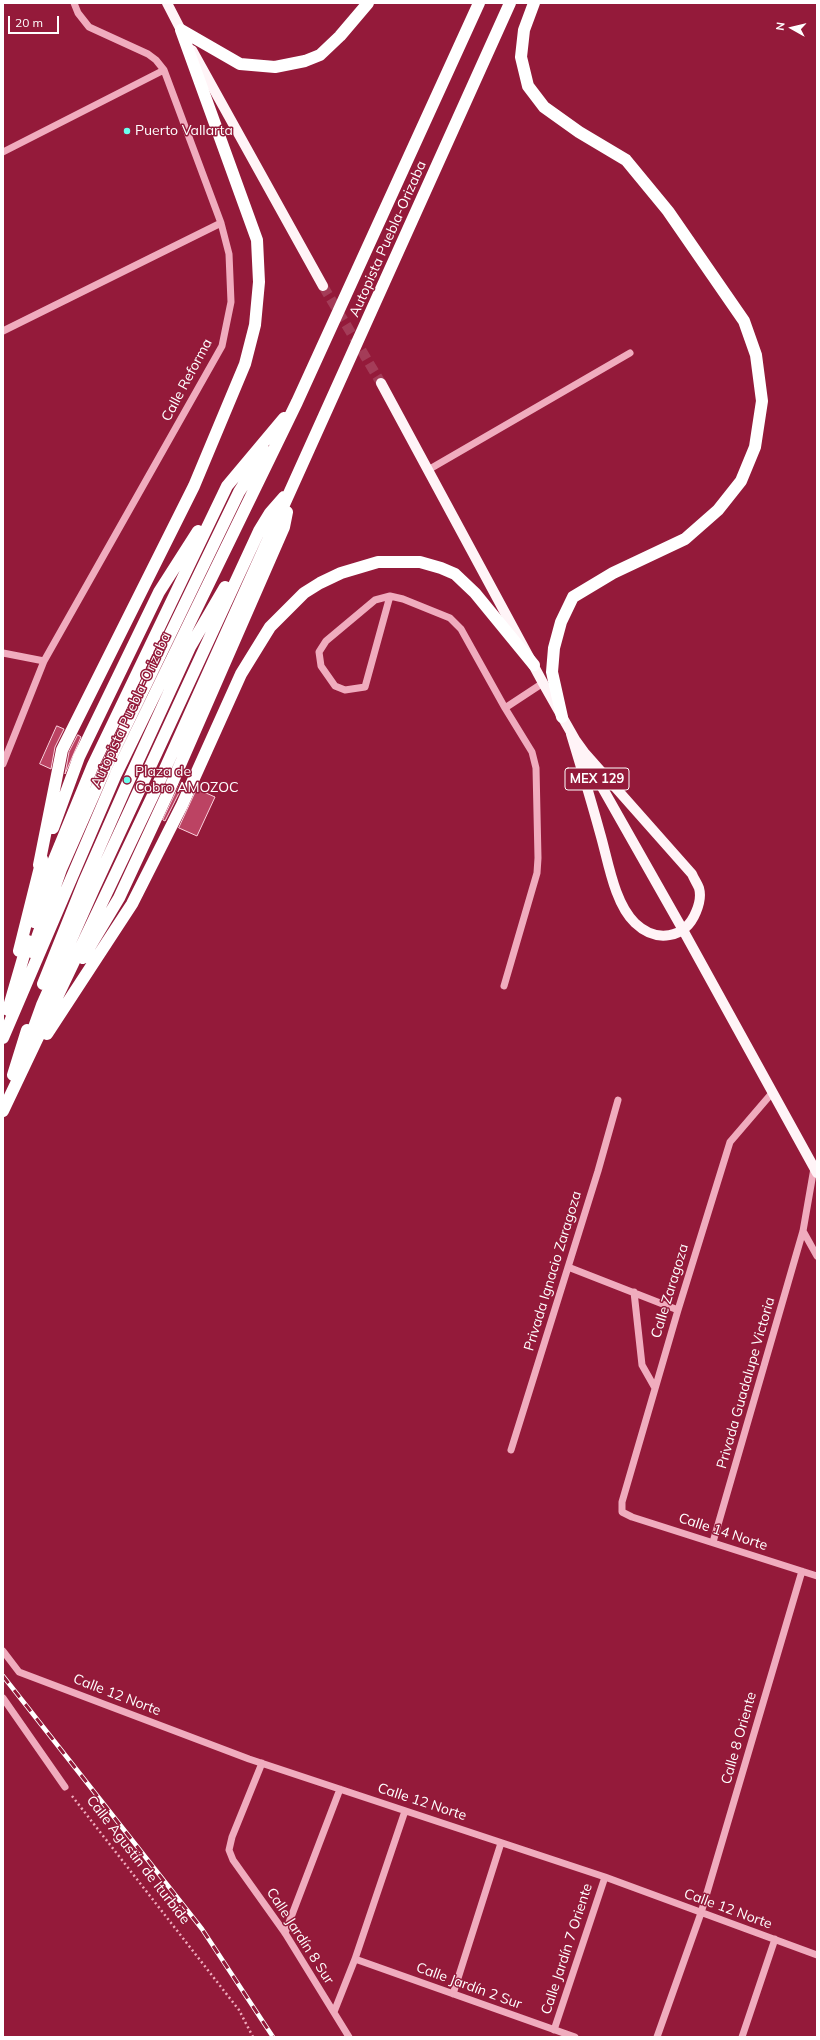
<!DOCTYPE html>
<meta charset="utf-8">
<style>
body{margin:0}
#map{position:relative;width:820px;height:2040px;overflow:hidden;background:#941a3a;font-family:Mulish,sans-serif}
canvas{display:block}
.frame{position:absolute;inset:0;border:4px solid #fff;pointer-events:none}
.north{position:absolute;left:772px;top:8px;width:40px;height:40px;-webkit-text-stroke:3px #941a3a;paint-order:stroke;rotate:278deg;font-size:11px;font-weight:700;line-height:16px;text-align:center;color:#fff}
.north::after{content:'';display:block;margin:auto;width:14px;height:18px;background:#fff;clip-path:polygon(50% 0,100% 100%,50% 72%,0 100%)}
.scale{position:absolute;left:8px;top:16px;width:51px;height:18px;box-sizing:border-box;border:2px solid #fff;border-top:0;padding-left:5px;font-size:12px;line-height:14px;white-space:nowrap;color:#fff;-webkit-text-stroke:3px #941a3a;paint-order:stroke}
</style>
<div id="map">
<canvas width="820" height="2040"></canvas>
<div class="frame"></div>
<div class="north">N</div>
<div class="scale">20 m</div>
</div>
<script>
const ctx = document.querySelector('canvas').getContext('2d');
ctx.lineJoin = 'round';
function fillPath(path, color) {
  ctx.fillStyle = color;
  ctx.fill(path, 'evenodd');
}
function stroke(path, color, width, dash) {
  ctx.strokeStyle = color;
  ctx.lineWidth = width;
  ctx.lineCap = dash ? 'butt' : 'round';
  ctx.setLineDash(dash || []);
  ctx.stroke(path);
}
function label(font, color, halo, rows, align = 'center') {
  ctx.font = font + ' Mulish,sans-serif';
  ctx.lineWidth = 3;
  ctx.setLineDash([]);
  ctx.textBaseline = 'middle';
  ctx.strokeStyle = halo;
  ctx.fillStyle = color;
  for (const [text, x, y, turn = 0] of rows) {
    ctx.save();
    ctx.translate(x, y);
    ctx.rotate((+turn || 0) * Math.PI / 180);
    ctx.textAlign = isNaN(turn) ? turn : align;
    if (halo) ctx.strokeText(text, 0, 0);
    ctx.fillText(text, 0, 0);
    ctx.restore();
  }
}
const building = new Path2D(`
 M 57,726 L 64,729 L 55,747 L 51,769 L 40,764 Z
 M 78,735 L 81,737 L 65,774 L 69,752 Z
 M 181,782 L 184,783 L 165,821 L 163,820 Z
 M 197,789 L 215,797 L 197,836 L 179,828 Z`);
const majorTunnel = new Path2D(`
 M 323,286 L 381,383`);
const path = new Path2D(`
 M 72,1796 L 239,2010 L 253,2037`);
const minor = new Path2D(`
 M 3,152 L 164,70
 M 3,331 L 221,223
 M 428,470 L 630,353
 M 390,596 L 365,687 L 345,690 L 335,686 L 321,666 L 319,652 L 326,641 L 375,600 L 390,596 L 403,599 L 450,618 L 461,629 L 505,708 L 543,683
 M 3,653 L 44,661
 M 3,764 L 44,661 L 222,346 L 231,302 L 229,254 L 221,223 L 164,70 L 156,60 L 148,54 L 89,27 L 78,13 L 74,3
 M 504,986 L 537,873 L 538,858 L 536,768 L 532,752 L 505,708
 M 772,1093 L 730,1142 L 678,1310 L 622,1502 L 622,1512 L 632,1517 L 817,1576
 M 803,1231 L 817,1256
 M 568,1267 L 678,1310
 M 634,1292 L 642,1365 L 655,1388
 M 511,1450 L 598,1171 L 618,1100
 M 713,1542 L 803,1231 L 814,1168
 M 3,1651 L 19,1672 L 249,1759 L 605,1877 L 817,1955
 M 3,1698 L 65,1787
 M 262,1763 L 232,1837 L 229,1850 L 233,1860 L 285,1933 L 349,2037
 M 285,1933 L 340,1789
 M 355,1959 L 575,2037
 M 453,1994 L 501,1843
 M 334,2012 L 355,1959 L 405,1811
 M 554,2030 L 605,1877
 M 657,2037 L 701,1913 L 802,1571
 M 742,2037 L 775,1939`);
const major = new Path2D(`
 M 167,3 L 184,36
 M 192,50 L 323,286
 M 381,383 L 543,683 L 683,930 L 817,1173
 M 571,734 L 584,752 L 692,874 C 694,879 697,883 699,888 C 701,895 699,905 696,912 C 685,939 656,943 635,923 C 614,903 608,860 600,833 C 591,800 581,767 571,734 Z`);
const highway = new Path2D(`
 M 534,3 L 524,30 L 521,57 L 528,86 L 544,107 L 579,132 L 626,160 L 668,211 L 744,321 L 756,355 L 762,401 L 755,447 L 741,481 L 718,510 L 685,539 L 613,573 L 573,597 L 561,622 L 554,648 L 552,672 L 562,717
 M 181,30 L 240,64 L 275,67 L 305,61 L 320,55 L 340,36 L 368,3
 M 53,828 L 79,757 L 159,592 L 198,531
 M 39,865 L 62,750 L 194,486 L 245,364 L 255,325 L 259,282 L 257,240 L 181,30
 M 34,922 L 51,867 L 93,765 L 227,486 L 284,418
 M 19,951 L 42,859
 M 32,952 L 61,869 L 105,769 L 239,492 L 265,451
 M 83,958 L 119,898 L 166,797 L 284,527 L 287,512
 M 43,984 L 84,882 L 129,780 L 190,647 L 225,587
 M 8,1010 L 28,941
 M 47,1034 L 132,904 L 182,805 L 241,674 L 270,627 L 304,593 L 320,583 L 341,573 L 378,562 L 420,562 L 441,568 L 455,574 L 475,593 L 534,665
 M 3,1038 L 116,774 L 297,402 L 479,3
 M 29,1041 L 42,1005 L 94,888 L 259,531 L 270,513 L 284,497
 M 13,1075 L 27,1030
 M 3,1111 L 155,791 L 510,3`);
const rail = new Path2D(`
 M 3,1676 L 202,1929 L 273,2037`);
const markers = [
 [127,131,4,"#6affee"],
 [127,780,4,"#6affee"]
];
const shields = [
 [597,779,64]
];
const shieldNames = [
 ["MEX 129",597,779]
];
const poiNames = [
 ["Puerto Vallarta",135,131],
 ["Plaza de",135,772],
 ["Cobro AMOZOC",135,788]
];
const streetNames = [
 ["Autopista Puebla-Orizaba",388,239,-66],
 ["Calle Reforma",187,380,-62],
 ["Autopista Puebla-Orizaba",131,710,-65],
 ["Privada Ignacio Zaragoza",553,1271,-73],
 ["Calle Zaragoza",670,1291,-73],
 ["Privada Guadalupe Victoria",746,1383,-74],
 ["Calle 14 Norte",723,1532,18],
 ["Calle 12 Norte",117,1695,21],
 ["Calle 8 Oriente",739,1738,-74],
 ["Calle 12 Norte",422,1802,18],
 ["Calle Agustín de Iturbide",138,1860,52],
 ["Calle 12 Norte",728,1909,20],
 ["Calle Jardín 8 Sur",300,1936,57],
 ["Calle Jardín 7 Oriente",567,1949,-72],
 ["Calle Jardín 2 Sur",469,1986,20]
];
fillPath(building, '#bc4363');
stroke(building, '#fbd2de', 1);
stroke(majorTunnel, '#a43c58', 10, [10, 5]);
stroke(path, '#f0acbe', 2.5, [2, 3]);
stroke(minor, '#f0acbe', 7);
stroke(major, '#fff4f7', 10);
stroke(highway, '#fff', 12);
stroke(rail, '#fff', 4.5);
stroke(rail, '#941a3a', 3, [9]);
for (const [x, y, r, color] of markers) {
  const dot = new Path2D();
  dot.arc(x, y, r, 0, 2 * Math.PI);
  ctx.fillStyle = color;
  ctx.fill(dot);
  stroke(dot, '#941a3a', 1.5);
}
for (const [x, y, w] of shields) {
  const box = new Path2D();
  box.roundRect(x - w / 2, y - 11, w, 22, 3);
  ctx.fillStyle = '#941a3a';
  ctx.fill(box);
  stroke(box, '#fff', 1);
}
label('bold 13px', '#fff', null, shieldNames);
label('14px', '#fff', '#941a3a', poiNames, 'left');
label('14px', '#fff', '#941a3a', streetNames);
</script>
